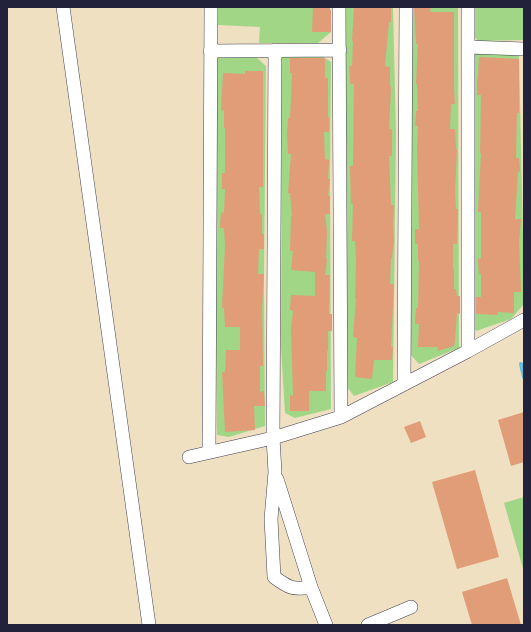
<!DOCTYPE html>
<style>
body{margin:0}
#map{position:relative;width:531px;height:632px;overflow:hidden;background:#efe0c1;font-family:"EB Garamond",serif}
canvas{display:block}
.frame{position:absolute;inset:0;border:8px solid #22223b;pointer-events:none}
</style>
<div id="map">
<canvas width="531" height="632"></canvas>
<div class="frame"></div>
</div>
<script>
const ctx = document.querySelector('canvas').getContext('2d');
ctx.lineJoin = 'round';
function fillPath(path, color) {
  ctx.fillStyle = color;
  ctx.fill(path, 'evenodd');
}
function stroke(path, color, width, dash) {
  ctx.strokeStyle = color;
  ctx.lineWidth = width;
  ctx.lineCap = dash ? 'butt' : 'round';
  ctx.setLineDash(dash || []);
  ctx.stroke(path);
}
const green = new Path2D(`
 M 218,7 L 330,7 L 331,32 L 318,43 L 259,43 L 260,27 L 218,25 Z
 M 342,7 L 393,7 L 396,134 L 393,382 L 354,396 L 347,387 Z
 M 411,7 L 458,7 L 459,348 L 419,364 L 410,354 Z
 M 473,7 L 524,7 L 524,40 L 478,41 L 472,34 Z
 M 471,53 L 519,55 L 524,283 L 524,304 L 511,319 L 476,331 L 471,320 Z
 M 319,54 L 331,62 L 330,183 L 331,409 L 295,418 L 285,413 L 281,347 L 282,55 Z
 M 216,57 L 256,57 L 266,66 L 264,279 L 265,426 L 229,437 L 217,435 L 214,82 Z
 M 524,497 L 524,572 L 504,503 Z`);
const stream = new Path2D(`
 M 521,364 L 524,377`);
const building = new Path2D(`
 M 313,7 L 330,7 L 330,10 L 331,10 L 331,32 L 312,32 Z
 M 354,7 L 391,7 L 391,22 L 389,22 L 385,66 L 390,67 L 390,86 L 391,87 L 389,129 L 392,129 L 392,156 L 389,156 L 391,205 L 394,205 L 393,225 L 394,240 L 392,258 L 391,258 L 390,284 L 394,284 L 391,347 L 393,347 L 392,360 L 374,360 L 372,379 L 355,377 L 357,338 L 353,337 L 356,299 L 355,299 L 356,260 L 355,241 L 352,241 L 353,204 L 351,204 L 350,166 L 353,166 L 354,84 L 350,84 L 349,66 L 352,66 L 353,41 L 352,41 Z
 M 414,7 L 431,7 L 430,12 L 454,12 L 454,89 L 455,104 L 451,104 L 450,129 L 455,129 L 456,149 L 457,149 L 455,191 L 456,209 L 458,209 L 457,244 L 453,244 L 453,269 L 454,269 L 454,289 L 456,289 L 457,296 L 460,296 L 460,314 L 457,313 L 455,341 L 454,346 L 437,351 L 438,347 L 418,347 L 419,324 L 415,324 L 416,308 L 418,308 L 419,261 L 418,261 L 418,244 L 415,244 L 415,229 L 419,229 L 417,149 L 418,126 L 415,126 L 416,111 L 418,111 L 417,84 L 416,84 L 418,44 L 416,44 Z
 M 479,57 L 519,59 L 519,113 L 517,113 L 516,158 L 519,158 L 520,171 L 518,172 L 515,219 L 521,219 L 519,242 L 521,292 L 514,292 L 514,313 L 498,312 L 498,315 L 476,314 L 476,297 L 481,297 L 481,274 L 479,274 L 478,259 L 481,258 L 481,212 L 478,212 L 481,153 L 480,153 L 481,95 L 477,95 L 477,79 L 478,79 Z
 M 290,58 L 325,58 L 325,78 L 328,78 L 328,117 L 329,117 L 329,132 L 324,132 L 325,159 L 329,160 L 328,179 L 330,179 L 328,196 L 330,196 L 330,214 L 325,214 L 327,232 L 326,259 L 327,259 L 325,275 L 330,275 L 329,314 L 332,314 L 332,331 L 328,331 L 328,351 L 327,351 L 327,371 L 326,371 L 326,391 L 309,391 L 309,411 L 290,411 L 290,395 L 293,396 L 291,329 L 293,311 L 290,310 L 291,295 L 315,296 L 315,272 L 291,270 L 293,251 L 290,251 L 291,216 L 292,216 L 290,193 L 288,193 L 291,154 L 288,154 L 287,134 L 288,118 L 290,118 L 291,97 L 292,73 L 290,73 Z
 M 245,71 L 263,71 L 263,187 L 259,187 L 260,214 L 262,215 L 262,234 L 264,234 L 264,249 L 259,249 L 258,274 L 264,274 L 262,308 L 263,366 L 260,366 L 260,392 L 264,391 L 265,406 L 254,406 L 255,430 L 225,432 L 222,372 L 225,372 L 226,350 L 240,350 L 240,327 L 225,327 L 224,308 L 222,308 L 225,245 L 224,228 L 220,228 L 221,212 L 224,213 L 225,189 L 222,189 L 222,173 L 225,173 L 225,128 L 224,128 L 224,111 L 221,110 L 223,73 L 245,74 Z
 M 524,412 L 524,462 L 511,466 L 498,420 Z
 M 420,421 L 426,437 L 411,443 L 404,427 Z
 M 475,470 L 499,557 L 457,569 L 432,482 Z
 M 507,578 L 521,625 L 472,625 L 462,592 Z`);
const minor = new Path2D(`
 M 63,7 L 149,625
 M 339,7 L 341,417
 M 468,7 L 468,351
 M 468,47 L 524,49
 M 275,50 L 273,438 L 275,472 L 271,519 L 274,577 C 289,588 293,590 311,587
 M 210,51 L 340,50
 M 404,383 L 406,7
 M 209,451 L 211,7
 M 189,457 L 273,438 L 341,417 L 468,351 L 524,320
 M 277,479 L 311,587 L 326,625
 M 368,625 L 411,607`);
fillPath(green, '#a1d687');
stroke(stream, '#66c0e4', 4);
fillPath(building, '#e19c78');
stroke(minor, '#413e4f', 14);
stroke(minor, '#fff', 13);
</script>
